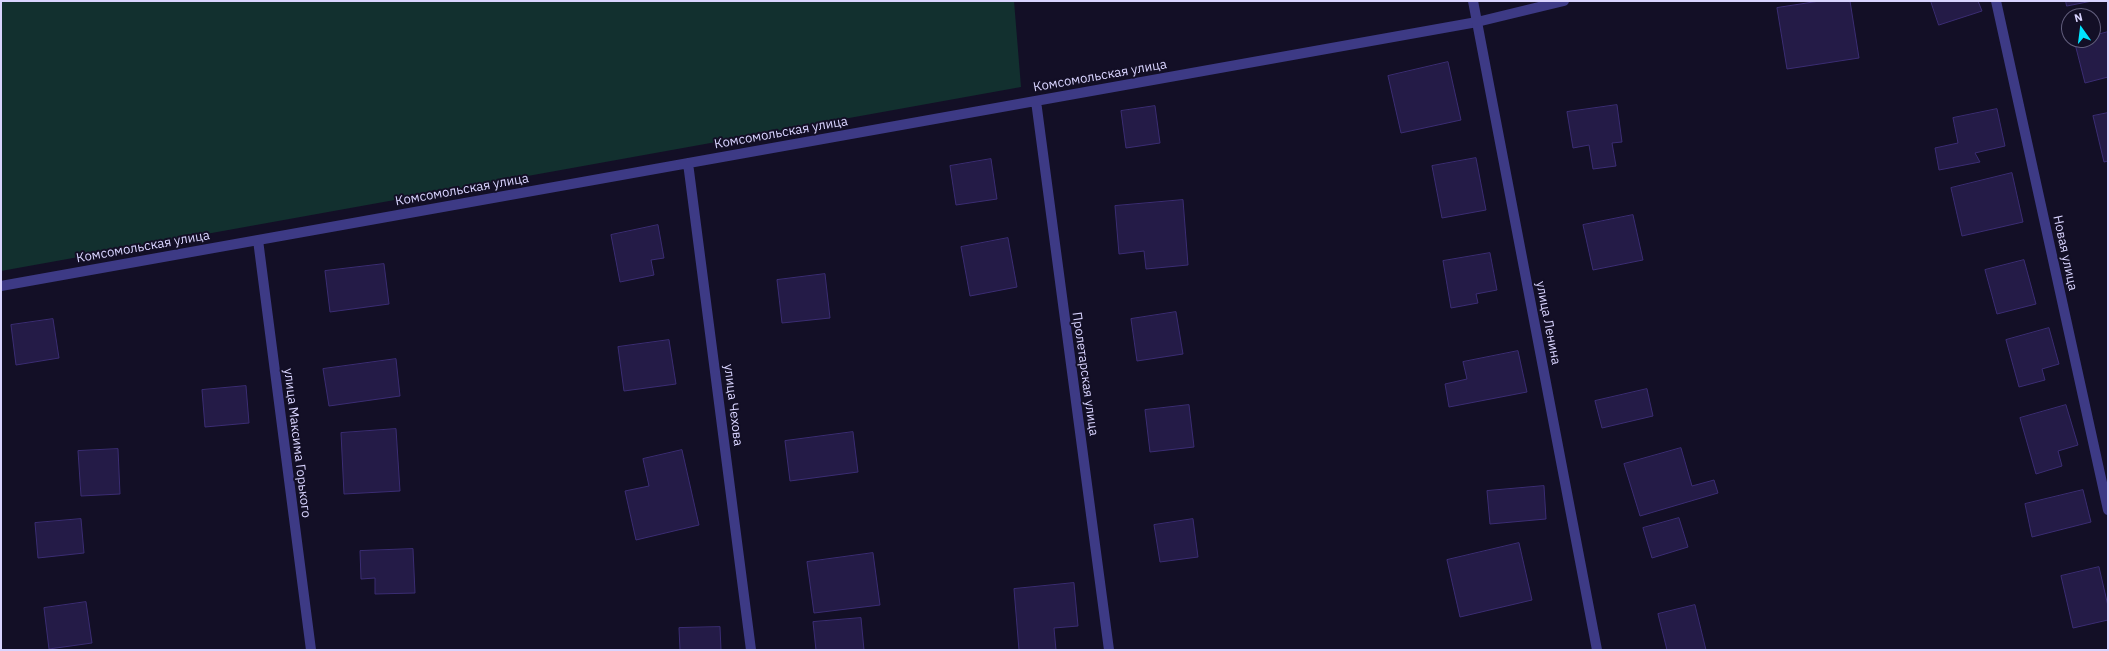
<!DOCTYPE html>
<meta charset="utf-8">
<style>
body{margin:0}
#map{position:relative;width:2109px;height:651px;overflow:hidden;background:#130f26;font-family:"IBM Plex Sans",sans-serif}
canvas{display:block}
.frame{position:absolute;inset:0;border:2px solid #d9d4ff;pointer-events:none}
.north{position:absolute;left:2061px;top:8px;width:40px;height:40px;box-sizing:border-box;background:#130f26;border:1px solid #625e7d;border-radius:50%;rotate:346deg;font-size:11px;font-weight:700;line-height:16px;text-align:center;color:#d9d4ff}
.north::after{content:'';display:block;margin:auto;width:14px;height:18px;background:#00e5ff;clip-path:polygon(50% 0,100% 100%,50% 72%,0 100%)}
</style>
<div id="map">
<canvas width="2109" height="651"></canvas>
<div class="frame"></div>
<div class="north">N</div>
</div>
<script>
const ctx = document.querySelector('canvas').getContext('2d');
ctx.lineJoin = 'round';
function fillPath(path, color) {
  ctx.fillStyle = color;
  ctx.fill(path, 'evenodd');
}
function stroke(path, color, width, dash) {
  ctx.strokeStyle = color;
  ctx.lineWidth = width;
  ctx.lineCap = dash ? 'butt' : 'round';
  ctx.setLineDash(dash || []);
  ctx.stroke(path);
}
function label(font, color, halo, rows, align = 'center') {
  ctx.font = font + ' "IBM Plex Sans",sans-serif';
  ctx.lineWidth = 4;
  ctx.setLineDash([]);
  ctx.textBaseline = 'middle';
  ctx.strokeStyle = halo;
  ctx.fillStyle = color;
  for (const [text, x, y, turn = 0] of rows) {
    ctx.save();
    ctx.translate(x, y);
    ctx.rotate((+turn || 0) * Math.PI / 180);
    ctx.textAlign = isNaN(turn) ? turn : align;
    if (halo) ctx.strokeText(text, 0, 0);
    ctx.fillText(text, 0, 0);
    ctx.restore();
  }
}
const green = new Path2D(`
 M 1,1 L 1014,1 L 1021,87 L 1,271 Z`);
const building = new Path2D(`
 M 1820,1 L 1850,1 L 1859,58 L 1787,69 L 1777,8 Z
 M 1931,1 L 1978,1 L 1982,11 L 1939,25 Z
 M 2066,1 L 2092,1 L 2067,6 Z
 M 2108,32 L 2108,77 L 2085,83 L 2074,40 L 2093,40 L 2093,36 Z
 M 1448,62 L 1461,120 L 1401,133 L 1388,76 Z
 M 1617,105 L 1622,142 L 1612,143 L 1616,166 L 1593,169 L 1589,145 L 1573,148 L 1567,112 Z
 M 1155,106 L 1160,143 L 1126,148 L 1121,111 Z
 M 1997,109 L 2005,146 L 1975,153 L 1980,162 L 1939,170 L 1935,148 L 1958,143 L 1953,118 Z
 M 2108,113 L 2108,161 L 2104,162 L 2093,116 Z
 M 1476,158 L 1486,210 L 1442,218 L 1432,166 Z
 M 991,159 L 997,199 L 956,205 L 950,166 Z
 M 2012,173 L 2023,222 L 1962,236 L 1951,188 Z
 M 1183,200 L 1188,265 L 1146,269 L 1144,251 L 1119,254 L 1115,206 Z
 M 1633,215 L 1643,260 L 1593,270 L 1583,225 Z
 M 658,225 L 664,258 L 651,260 L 654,275 L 620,282 L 611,235 Z
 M 1008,238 L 1017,287 L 970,296 L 961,247 Z
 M 1490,253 L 1497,290 L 1476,294 L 1478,303 L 1451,308 L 1443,261 Z
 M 2024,260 L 2036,304 L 1997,314 L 1985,270 Z
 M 384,264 L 389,304 L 330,312 L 325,271 Z
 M 825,274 L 830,318 L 782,323 L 777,280 Z
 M 1176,312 L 1183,354 L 1137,361 L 1131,319 Z
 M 53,319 L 59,358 L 16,365 L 11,325 Z
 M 2049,328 L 2059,364 L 2042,369 L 2045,380 L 2019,387 L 2006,340 Z
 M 669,340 L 676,384 L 624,391 L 618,347 Z
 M 1518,351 L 1527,392 L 1449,407 L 1445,384 L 1467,379 L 1463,362 Z
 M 396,359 L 400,396 L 329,406 L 323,369 Z
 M 246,386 L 249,423 L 205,427 L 202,390 Z
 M 1647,389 L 1653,416 L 1602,428 L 1595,401 Z
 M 1189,405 L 1194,447 L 1150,452 L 1145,410 Z
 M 2066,405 L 2078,445 L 2058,451 L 2062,466 L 2036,474 L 2020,418 Z
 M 396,429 L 400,491 L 344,494 L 341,433 Z
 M 853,432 L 858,472 L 790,481 L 785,441 Z
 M 1681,448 L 1692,486 L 1714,480 L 1718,493 L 1640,516 L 1624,464 Z
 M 118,449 L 120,494 L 81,496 L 78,451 Z
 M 682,450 L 699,525 L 636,540 L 625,491 L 649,486 L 643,459 Z
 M 1544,486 L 1546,519 L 1490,524 L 1487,491 Z
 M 2083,490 L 2091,522 L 2032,537 L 2025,504 Z
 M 1679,518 L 1688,547 L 1652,558 L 1643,528 Z
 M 81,519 L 84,553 L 38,558 L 35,523 Z
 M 1193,519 L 1198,557 L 1160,562 L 1154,525 Z
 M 1519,543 L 1532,600 L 1460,617 L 1447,560 Z
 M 413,549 L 415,593 L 375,594 L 375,578 L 361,579 L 360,551 Z
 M 873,553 L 880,605 L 814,613 L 807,562 Z
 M 2099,567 L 2108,606 L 2108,620 L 2073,628 L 2061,576 Z
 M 1074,583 L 1078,626 L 1054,628 L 1056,650 L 1019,650 L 1014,589 Z
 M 86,602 L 92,643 L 49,649 L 44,608 Z
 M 1695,605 L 1706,650 L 1667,650 L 1658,614 Z
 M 861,618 L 864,650 L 816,650 L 813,622 Z
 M 720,627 L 721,650 L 680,650 L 679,628 Z`);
const minor = new Path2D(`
 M 1996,1 L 2108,510
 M 1036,101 L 1109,650
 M 688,163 L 751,650
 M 258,240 L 311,650
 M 1,286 L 1477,22 L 1564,1`);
const tertiary = new Path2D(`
 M 1473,1 L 1597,650`);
const streetNames = [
 ["Комсомольская улица",1100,76,-10],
 ["Комсомольская улица",781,133,-10],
 ["Комсомольская улица",462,190,-10],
 ["Комсомольская улица",143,247,-10],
 ["Новая улица",2065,253,78],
 ["улица Ленина",1548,323,79],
 ["Пролетарская улица",1085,374,82],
 ["улица Чехова",733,405,83],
 ["улица Максима Горького",297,443,83]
];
fillPath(green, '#12302f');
fillPath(building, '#241b47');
stroke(building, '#3b2d73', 1);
stroke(minor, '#3d3a85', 10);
stroke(tertiary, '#3d3a85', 10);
label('13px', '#d9d4ff', '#130f26', streetNames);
</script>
